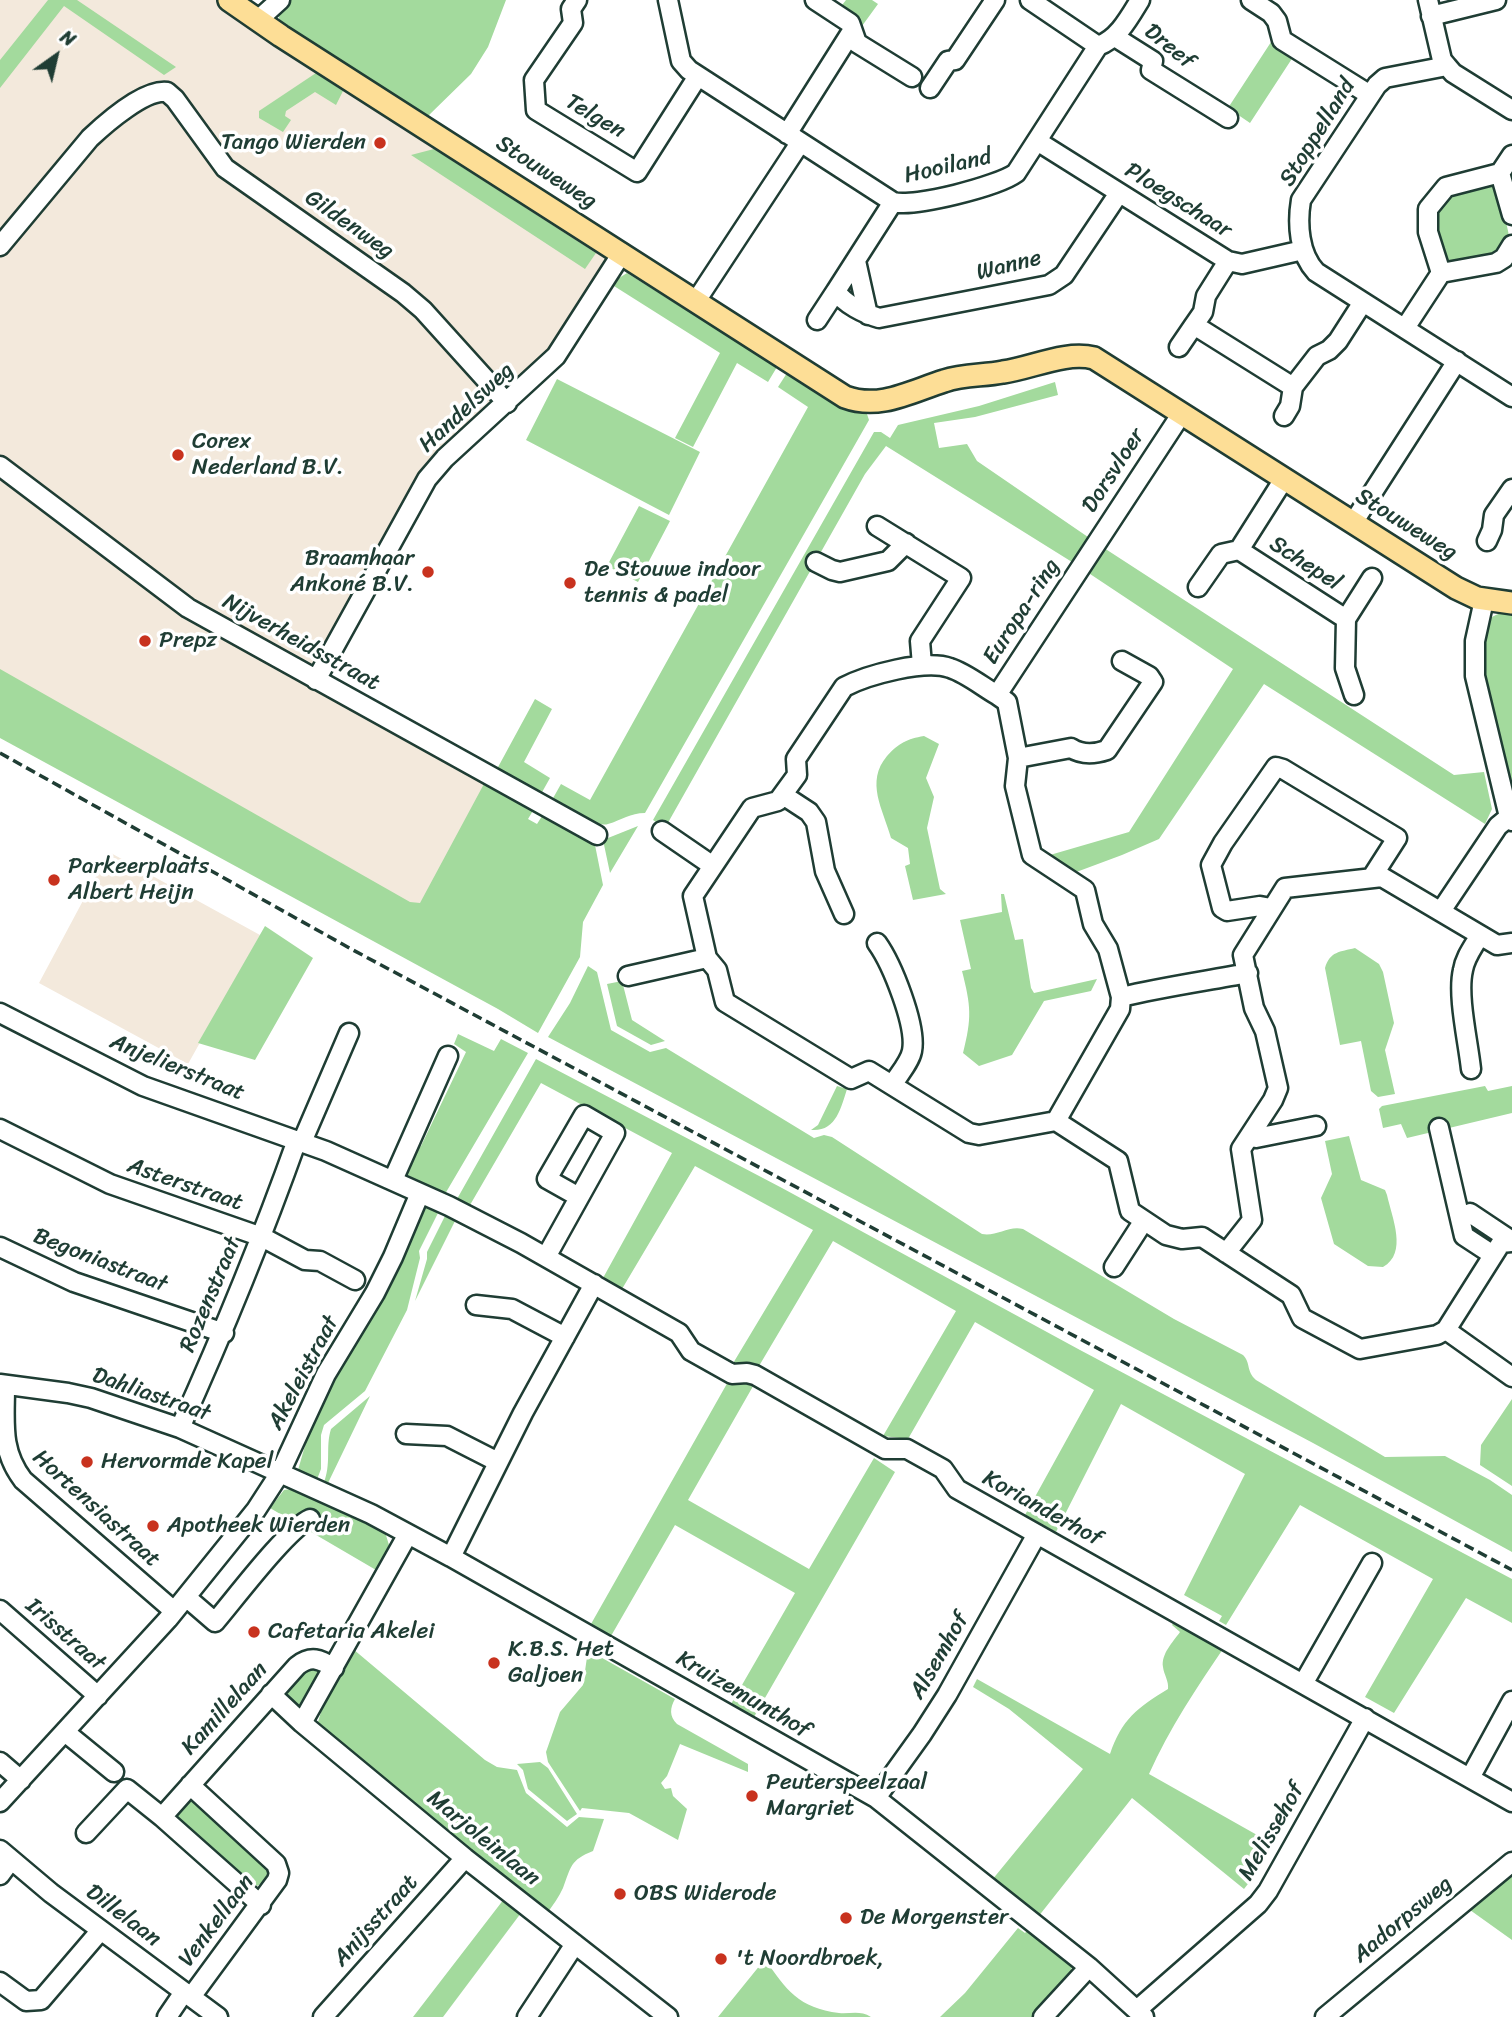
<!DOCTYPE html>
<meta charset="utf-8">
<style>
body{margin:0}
#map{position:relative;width:1512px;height:2017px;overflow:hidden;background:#fff;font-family:Sriracha,sans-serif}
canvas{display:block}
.north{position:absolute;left:21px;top:21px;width:70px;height:70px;-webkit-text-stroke:5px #fff;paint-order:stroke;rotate:34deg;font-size:19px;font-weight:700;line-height:28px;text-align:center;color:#1f3d34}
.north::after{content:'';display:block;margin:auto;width:24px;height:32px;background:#1f3d34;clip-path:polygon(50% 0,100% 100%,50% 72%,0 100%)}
</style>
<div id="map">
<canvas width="1512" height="2017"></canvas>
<div class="north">N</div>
</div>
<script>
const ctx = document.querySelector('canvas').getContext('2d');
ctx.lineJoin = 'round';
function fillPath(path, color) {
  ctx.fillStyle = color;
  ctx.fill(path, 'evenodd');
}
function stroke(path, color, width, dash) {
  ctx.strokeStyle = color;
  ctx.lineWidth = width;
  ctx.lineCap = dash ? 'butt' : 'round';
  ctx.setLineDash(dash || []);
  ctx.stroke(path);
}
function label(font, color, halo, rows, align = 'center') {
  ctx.font = font + ' Sriracha,sans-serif';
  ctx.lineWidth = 7;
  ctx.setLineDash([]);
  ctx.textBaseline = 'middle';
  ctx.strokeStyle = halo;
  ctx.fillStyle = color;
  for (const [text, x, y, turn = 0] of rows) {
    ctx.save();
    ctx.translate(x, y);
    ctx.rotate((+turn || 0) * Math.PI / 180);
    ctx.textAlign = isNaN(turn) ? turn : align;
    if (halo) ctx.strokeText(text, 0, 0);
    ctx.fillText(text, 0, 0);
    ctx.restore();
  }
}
const built = new Path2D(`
 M 0,0 L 219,0 L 250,24 L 610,260 L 536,369 L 441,449 L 309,672 L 491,776 L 421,912 L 0,694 Z
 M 109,852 L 260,935 L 188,1064 L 39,983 Z`);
const green = new Path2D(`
 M 48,0 L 77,0 L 176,67 L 164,75 L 64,6 L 0,88 L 0,60 Z
 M 291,0 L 506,0 L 488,47 L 471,74 L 427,117 L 281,26 L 278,14 Z
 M 846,0 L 872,0 L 878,4 L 862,26 L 839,9 Z
 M 1273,39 L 1295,54 L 1250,123 L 1228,108 Z
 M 316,73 L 343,91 L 336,105 L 315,92 L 286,111 L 285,116 L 291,120 L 283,132 L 259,118 L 259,111 Z
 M 434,149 L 596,253 L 585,269 L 411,155 Z
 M 1497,181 L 1510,240 L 1499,256 L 1447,266 L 1432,218 L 1445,196 Z
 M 627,273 L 777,367 L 768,382 L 737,363 L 693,447 L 675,438 L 720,353 L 614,286 L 619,278 Z
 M 787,373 C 812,390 835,409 866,411 L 869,420 L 645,813 C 630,813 622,820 608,824 C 595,828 565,807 552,800 L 561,784 L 590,800 L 808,407 L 778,387 Z
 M 557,379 L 700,452 L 669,515 L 526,440 Z
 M 1055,382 L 1058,395 L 975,417 L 934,423 L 939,448 L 967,444 L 977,461 L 1104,548 L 1454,775 L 1484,772 L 1492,809 L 1485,824 L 1264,684 L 1159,839 L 1122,855 L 1071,874 L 1043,857 L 1129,832 L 1233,669 L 1072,562 L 886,446 L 865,474 L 665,828 L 653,820 L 874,432 L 881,432 L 890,438 L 898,425 L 979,406 Z
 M 639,506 L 670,521 L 638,582 L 607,566 Z
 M 1512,610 L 1512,797 C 1503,760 1468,652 1488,621 C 1494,614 1503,612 1512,610 Z
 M 0,669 L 410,902 L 420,903 L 485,782 L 534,809 L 528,819 L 537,824 L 544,813 L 594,840 L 603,885 L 583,922 L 580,957 L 538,1033 L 498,1009 L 0,738 Z
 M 535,699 L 552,709 L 524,762 L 550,778 L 541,794 L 497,769 Z
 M 924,736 L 939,744 L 926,778 L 934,797 L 927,828 L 940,889 L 946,894 L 913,900 L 905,866 L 910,864 L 908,848 L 891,838 C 883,809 865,782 887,756 C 899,743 907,739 924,736 Z
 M 638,826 L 610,873 L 603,840 Z
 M 1001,894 L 1004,894 L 1015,940 L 1023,939 L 1031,988 L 1034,993 L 1097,979 L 1091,991 L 1044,1001 L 1012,1055 L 979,1066 L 963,1053 C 972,1018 971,1006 962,971 L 971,969 L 960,920 L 1002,912 Z
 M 265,926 L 313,958 L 255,1060 L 198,1043 Z
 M 1355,948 L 1379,964 L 1383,972 L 1394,1023 L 1385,1050 L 1395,1094 L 1378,1097 L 1371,1091 L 1361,1041 L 1340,1045 L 1325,968 C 1330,951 1340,952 1355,948 Z
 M 588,966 L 597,972 L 611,1030 L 650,1052 L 666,1048 L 814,1138 L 824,1135 L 832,1137 L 982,1234 C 996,1237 1009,1225 1023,1229 L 1174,1319 L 1243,1355 C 1251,1363 1246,1371 1256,1380 L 1385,1457 L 1445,1456 L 1490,1480 L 1512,1495 L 1512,1552 L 1313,1443 L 548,1037 L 570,1003 Z
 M 622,981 L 632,1020 L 665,1041 L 651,1045 L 617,1026 L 607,984 Z
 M 458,1034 L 494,1051 L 501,1039 L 528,1053 L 445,1194 L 404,1176 L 416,1149 L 421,1146 L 466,1052 L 454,1044 Z
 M 536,1059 L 782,1188 L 1080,1350 L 1512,1579 L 1512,1623 L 1466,1598 L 1394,1713 L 1365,1697 L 1433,1579 L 1300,1505 L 1226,1625 L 1219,1621 L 1222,1616 L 1184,1595 L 1245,1474 L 1121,1404 L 1056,1532 L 1025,1515 L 1094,1390 L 975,1322 L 908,1439 L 883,1436 L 956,1311 L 833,1241 L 759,1366 L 746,1364 L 732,1365 L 813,1230 L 695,1166 L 622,1289 L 603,1278 L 672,1153 L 541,1083 L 470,1205 L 457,1199 Z
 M 837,1086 L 847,1089 C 841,1108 836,1132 811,1130 L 818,1125 Z
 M 1485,1086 L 1488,1091 L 1512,1086 L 1512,1113 L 1407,1138 L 1401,1124 L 1383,1128 L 1379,1109 L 1382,1106 Z
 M 1349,1136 L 1361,1180 L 1385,1190 L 1387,1195 C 1392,1218 1408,1253 1383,1267 L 1368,1266 L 1334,1244 L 1321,1198 L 1332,1174 L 1325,1141 Z
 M 424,1205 L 439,1211 L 419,1251 L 420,1258 L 407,1310 L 365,1391 L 324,1425 L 321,1435 L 321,1469 L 316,1482 L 303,1477 L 298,1470 L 317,1404 Z
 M 446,1214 L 456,1219 L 415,1301 L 427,1259 L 427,1252 Z
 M 729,1380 L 756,1381 L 688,1500 L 809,1569 L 874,1458 L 895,1472 L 754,1717 L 731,1704 L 795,1593 L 675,1525 L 611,1636 L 591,1624 Z
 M 370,1396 L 328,1483 L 323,1485 C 332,1463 325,1448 331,1429 Z
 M 1512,1399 L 1512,1486 L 1480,1465 L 1481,1445 Z
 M 291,1489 L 385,1532 L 389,1545 L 376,1570 L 270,1508 L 284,1490 Z
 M 1176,1619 L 1225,1646 C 1197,1687 1169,1729 1149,1774 L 1273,1844 L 1258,1871 L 1244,1889 L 1132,1798 L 1038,1917 L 992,1880 L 1083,1769 L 1009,1709 L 973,1687 L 977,1679 L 1110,1754 C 1122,1719 1137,1708 1168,1689 C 1169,1681 1164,1675 1163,1667 C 1161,1654 1173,1642 1180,1632 L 1172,1625 Z
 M 353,1649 L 485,1760 L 497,1767 L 517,1770 L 526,1793 L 567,1827 L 579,1817 L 604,1819 L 593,1851 C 570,1860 571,1867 563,1888 C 559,1897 553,1905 548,1912 L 439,1826 L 318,1722 L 324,1702 Z
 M 588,1650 L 675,1699 C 670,1708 669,1716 677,1724 L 748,1764 L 748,1772 L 680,1744 L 667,1776 L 661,1783 L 665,1789 L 671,1788 L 673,1796 L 687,1809 L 678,1840 L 629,1813 L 582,1808 L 580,1811 L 548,1762 L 546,1752 L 560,1712 L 583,1685 Z
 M 329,1667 L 307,1702 L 297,1706 L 287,1699 L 282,1691 L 302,1668 Z
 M 540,1762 L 548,1768 L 577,1814 L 567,1821 L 528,1789 L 523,1770 L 517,1764 Z
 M 192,1800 L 200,1803 L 271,1866 L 264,1882 L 257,1886 L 177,1821 C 178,1811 184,1805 192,1800 Z
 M 1512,1874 L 1512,1940 L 1470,1910 Z
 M 504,1899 L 521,1913 L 443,2017 L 413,2017 Z
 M 1018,1928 L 1025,1933 L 1027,1931 L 1072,1966 C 1068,1988 1050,2002 1034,2017 L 940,2017 L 965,1993 Z
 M 765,1959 C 786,1990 799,2008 839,2013 C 851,2014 860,2010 871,2017 L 718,2017 Z`);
const minor = new Path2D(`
 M 577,0 L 571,9 L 573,23 L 534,80 L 536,110 L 637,172 L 698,76
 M 668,0 L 681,61 L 689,70 L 893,202 C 914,208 998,186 1016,173 L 1098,46 C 1118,39 1129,18 1140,0
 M 815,0 L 850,23 L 857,43 L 912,77
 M 1030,0 L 1098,46
 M 1251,0 L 1271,13 L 1277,21 L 1282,40 L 1370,95
 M 1428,0 L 1442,60 L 1447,66
 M 1431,16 L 1496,0
 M 258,20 L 280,0
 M 1115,37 L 1153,61 L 1151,70 L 1228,118
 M 930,88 L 948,61 L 955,60 L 995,0
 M 1512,110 L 1453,73 L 1447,66 L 1385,78 L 1377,85 L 1301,200 C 1297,224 1299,254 1316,272 L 1512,397
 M 787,134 L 852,31
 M 1037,141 L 1228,261 L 1242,264 L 1303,250
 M 1512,155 L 1500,173 L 1512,215
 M 893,202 L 836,291 C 844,304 865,314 879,318 L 1049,285 L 1064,275 L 1119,193
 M 0,246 L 90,138 C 106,123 145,89 167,92 L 175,99 L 225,168 L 403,293 L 423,310 L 507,403
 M 856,261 L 868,315
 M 1228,261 L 1206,296 L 1203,312 L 1194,325 L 1293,387 L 1317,356 L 1329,350 L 1338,341 L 1363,302
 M 1441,273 L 1496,263 L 1504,258 L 1512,245
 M 696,301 L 800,143
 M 817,320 L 836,291
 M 1405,328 L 1441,273 L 1428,232 L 1428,209 L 1446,187 L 1500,173
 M 1179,347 L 1194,325
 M 1182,413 L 997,695 C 983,687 966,673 950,668 C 925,659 867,675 844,687 L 796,759 L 797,775 L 778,801 L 752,808 L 693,896 L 707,958 L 717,970 L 725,1002 L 851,1079 L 869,1071 L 969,1133 L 979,1135 L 1056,1121 L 1118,1161 L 1130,1211 L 1166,1235 L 1182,1239 L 1202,1237 L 1291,1295 L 1302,1318 L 1360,1349 L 1437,1335 L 1446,1330 L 1501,1243 L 1512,1242
 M 1284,416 L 1290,406 L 1293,387
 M 0,466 L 188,608 L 597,835
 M 1353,523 L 1457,361
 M 877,526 L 961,578 L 920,641 L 922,665
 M 1487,541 L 1492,530 L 1494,515 L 1512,489
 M 1239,550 L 1346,619 L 1345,668 L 1354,695
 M 816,562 L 832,570 L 840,572 L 888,561 L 906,543
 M 1198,587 L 1221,554 L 1239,550 L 1284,479
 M 1484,600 L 1475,641 L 1475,676 L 1509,817 L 1512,821
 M 1346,619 L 1372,578
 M 316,680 L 427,479 L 445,458 L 556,356 L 622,253
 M 997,695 L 1007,702 L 1018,758 L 1015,786 L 1032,855 L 1085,890 L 1093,924 L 1108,949 L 1121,997
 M 1018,758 L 1071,748 C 1082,755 1095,754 1107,750 L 1153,682 L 1149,676 L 1122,661
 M 783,795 L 809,812 L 816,822 L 825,871 L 844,914
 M 662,831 L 713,866
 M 1271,908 L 1260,906 L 1227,911 L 1222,908 L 1211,865 L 1223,843 L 1276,767 L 1283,769 L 1397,838 L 1372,877
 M 1441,911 L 1498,826 L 1509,817
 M 877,943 C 892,964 917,1026 912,1051 C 910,1062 899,1074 893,1084
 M 628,976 L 707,958
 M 0,1013 L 143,1086 L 326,1151 L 449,1206 L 521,1243 L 679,1333 L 691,1351 L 732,1374 L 747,1373 L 755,1375 L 885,1449 L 907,1449 L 943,1469 L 957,1489 L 1512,1802
 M 1471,1069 C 1468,1041 1457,995 1463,970 C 1465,957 1474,946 1480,935
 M 1056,1121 L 1120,1009 L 1121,997 C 1163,987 1206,981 1248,973
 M 1439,1128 L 1464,1236 L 1493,1255
 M 0,1129 L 110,1184 L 262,1237 L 305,1260 L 320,1261 L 355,1280
 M 1250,1136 L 1256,1138 L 1316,1126
 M 302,1142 L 349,1033
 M 393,1180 L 448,1056
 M 1470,1213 L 1512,1241
 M 0,1247 L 74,1282 L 224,1333
 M 1226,1253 L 1252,1220 L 1241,1149 L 1273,1100 L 1278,1088 L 1265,1031 L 1254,1008 L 1243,955 L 1285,888 L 1382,877 L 1497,945 L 1512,943
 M 546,1257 L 615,1133 L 584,1115 L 547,1179 L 579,1197
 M 1114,1267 L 1143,1222
 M 476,1305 L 512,1309 L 565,1337
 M 1446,1330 L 1512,1377
 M 0,1384 L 68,1393 L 91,1398 L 180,1428 L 371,1514 L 451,1557 L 876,1798 L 1089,1967 L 1144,2017
 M 5,1386 C 5,1422 0,1450 23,1480 L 174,1611
 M 180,1428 C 223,1333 262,1238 297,1140
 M 406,1434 L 447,1436 L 498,1462
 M 451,1557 L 523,1413 L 594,1284
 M 186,1597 L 215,1622 C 234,1600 287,1529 310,1519
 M 0,1610 L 98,1696
 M 1303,1684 L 1372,1563
 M 271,1694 L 302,1723 L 465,1858 L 668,2017
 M 302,1723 L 408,1534
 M 65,1732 L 114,1772
 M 0,1762 L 21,1780
 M 1470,1778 L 1512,1701
 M 190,1785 L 276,1864 L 279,1873 L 277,1880 L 191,1997
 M 876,1798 L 922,1734 L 947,1695 L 1037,1534
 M 0,1802 L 168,1619 L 256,1510 L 280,1473 L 326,1374 L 375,1293 L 393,1257 L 420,1193
 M 86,1833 L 127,1789 L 162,1817
 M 0,1850 L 51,1893 L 218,2017
 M 0,1875 L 11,1860
 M 261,1905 L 162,1817 L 297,1666 C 311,1655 320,1659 334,1668
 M 0,1982 L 26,2001 L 41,2000 L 101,1930
 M 1138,2009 L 1258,1904 L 1268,1891 L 1365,1718
 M 167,2017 L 184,1992
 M 323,2017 L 465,1858
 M 527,2017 L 575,1944
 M 1043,2017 L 1089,1967
 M 1325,2017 L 1512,1862`);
const major = new Path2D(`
 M 229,0 L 281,36 L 845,397 C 880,410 912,391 944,381 C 964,374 983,376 1003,372 C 1032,368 1065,351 1094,358 L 1456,588 L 1477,598 L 1512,603`);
const rail = new Path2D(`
 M 0,753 L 353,950 L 1512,1570`);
const markers = [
 [380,143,7,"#c8321e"],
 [178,455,7,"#c8321e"],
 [428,572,7,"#c8321e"],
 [570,583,7,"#c8321e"],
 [145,641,7,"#c8321e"],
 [54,880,7,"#c8321e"],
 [87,1462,7,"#c8321e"],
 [153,1526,7,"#c8321e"],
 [254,1632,7,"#c8321e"],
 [494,1663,7,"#c8321e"],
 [752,1796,7,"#c8321e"],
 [620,1894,7,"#c8321e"],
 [846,1918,7,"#c8321e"],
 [721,1959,7,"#c8321e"]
];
const streetNames = [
 ["Dreef",1169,47,39],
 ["Telgen",595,117,31],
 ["Stoppelland",1318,133,-58],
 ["Hooiland",948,167,-13],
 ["Stouweweg",546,173,33],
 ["Ploegschaar",1178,201,32],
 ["Gildenweg",349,225,35],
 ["Wanne",1009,266,-14],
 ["Handelsweg",467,408,-43],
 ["Dorsvloer",1114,471,-57],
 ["Stouweweg",1406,525,32],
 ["Schepel",1305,564,33],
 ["Europa-ring",1022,612,-57],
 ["Nijverheidsstraat",301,643,29],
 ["Anjelierstraat",177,1068,22],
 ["Asterstraat",185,1185,19],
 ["Begoniastraat",100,1261,21],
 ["Rozenstraat",211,1295,-67],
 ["Akeleistraat",304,1373,-62],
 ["Dahliastraat",151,1395,19],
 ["Hortensiastraat",96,1509,42],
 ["Korianderhof",1042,1509,29],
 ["Irisstraat",65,1635,41],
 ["Alsemhof",940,1656,-60],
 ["Kruizemunthof",743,1695,30],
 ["Kamillelaan",225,1709,-48],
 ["Melissehof",1272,1832,-60],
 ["Marjoleinlaan",483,1839,39],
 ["Dillelaan",123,1916,37],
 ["Aadorpsweg",1403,1920,-40],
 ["Venkellaan",217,1921,-53],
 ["Anijsstraat",376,1921,-48]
];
const poiNames = [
 ["Tango Wierden",366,143,"right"],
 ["Corex",192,442],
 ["Nederland B.V.",192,468],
 ["Braamhaar",414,559,"right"],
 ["Ankoné B.V.",414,585,"right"],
 ["De Stouwe indoor",584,570],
 ["tennis & padel",584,596],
 ["Prepz",159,641],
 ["Parkeerplaats",68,867],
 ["Albert Heijn",68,893],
 ["Hervormde Kapel",101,1462],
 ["Apotheek Wierden",167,1526],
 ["Cafetaria Akelei",268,1632],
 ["K.B.S. Het",508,1650],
 ["Galjoen",508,1676],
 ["Peuterspeelzaal",766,1783],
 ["Margriet",766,1809],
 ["OBS Widerode",634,1894],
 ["De Morgenster",860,1918],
 ["'t Noordbroek,",735,1959]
];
fillPath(built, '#f3e9dc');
fillPath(green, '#a3da9d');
stroke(minor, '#1f3d34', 23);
stroke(major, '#1f3d34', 26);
stroke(minor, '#fff', 18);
stroke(major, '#fdde96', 21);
stroke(rail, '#1f3d34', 3.5, [10, 5]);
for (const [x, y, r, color] of markers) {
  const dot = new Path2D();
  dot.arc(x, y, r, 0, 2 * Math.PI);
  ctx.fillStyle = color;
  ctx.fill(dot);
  stroke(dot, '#fff', 2.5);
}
label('23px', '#1f3d34', '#fff', streetNames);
label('23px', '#1f3d34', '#fff', poiNames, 'left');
</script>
